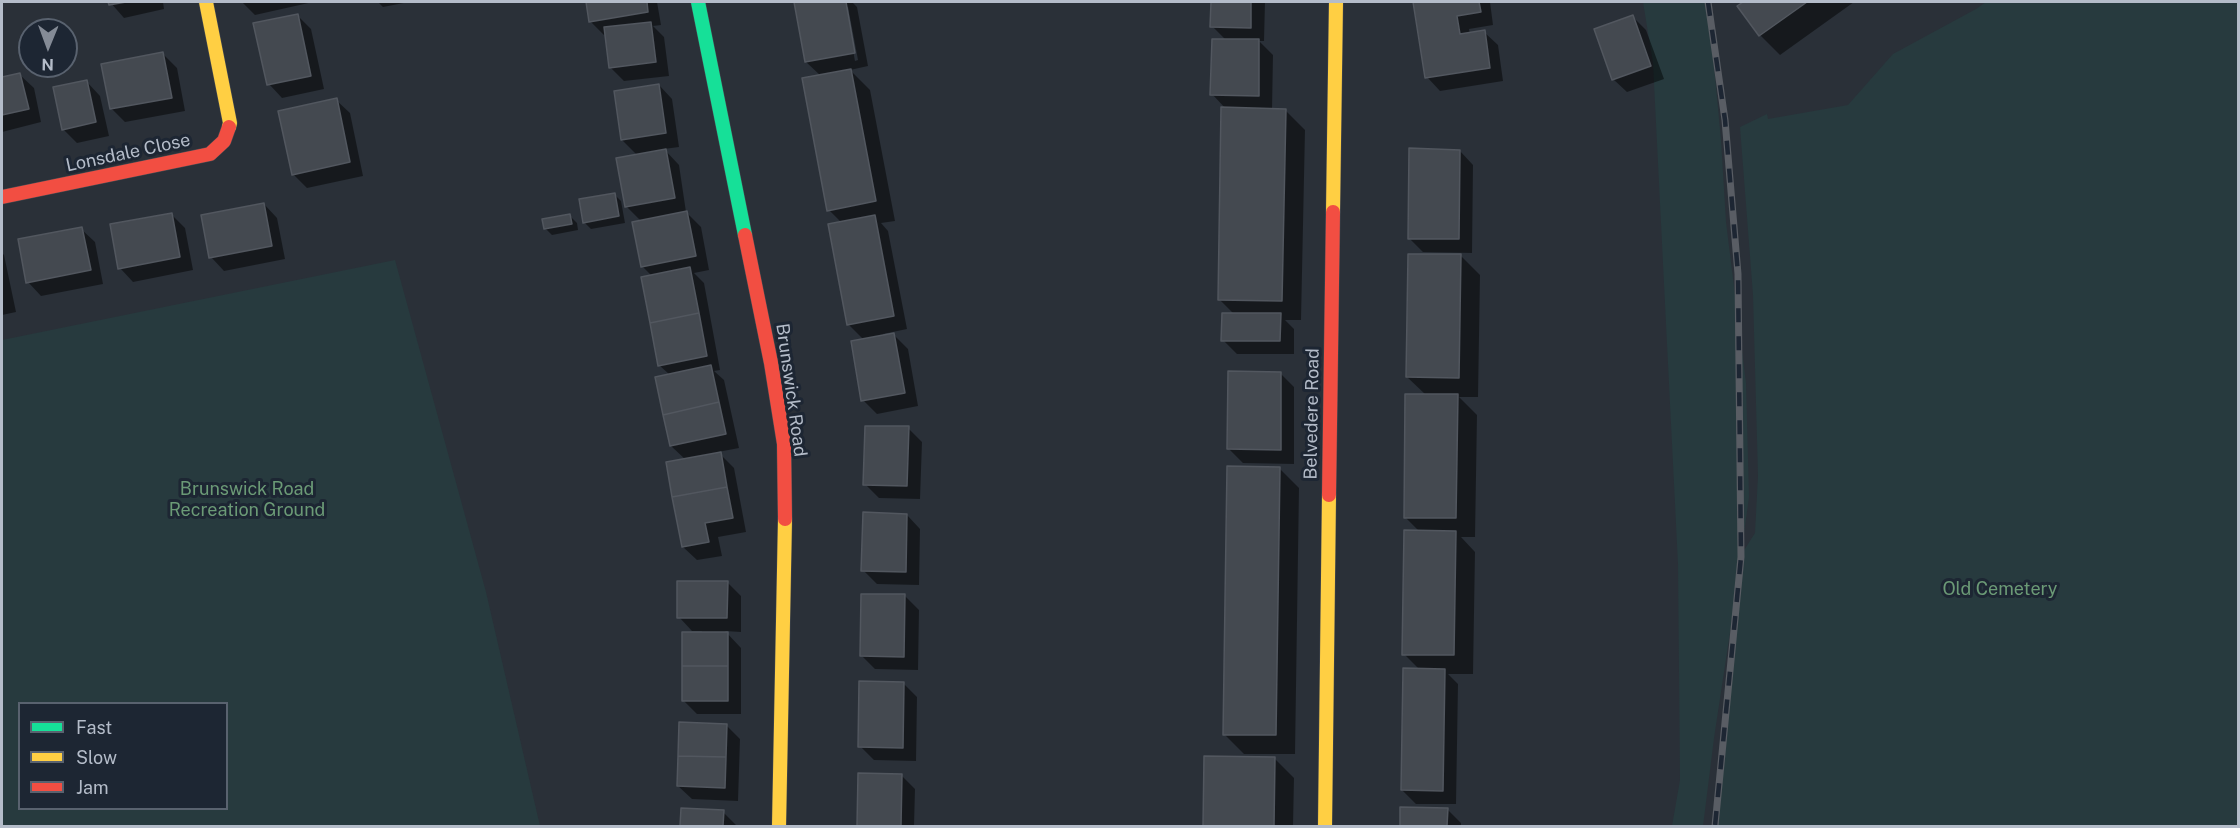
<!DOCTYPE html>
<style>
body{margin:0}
#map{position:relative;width:2240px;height:828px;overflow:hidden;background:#2a3038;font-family:"Public Sans",sans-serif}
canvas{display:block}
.frame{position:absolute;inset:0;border:3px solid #b4bcc9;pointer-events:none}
.legend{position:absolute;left:18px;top:702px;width:210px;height:108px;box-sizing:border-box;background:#1d2633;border:2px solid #59626f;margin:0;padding:8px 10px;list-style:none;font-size:18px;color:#b4bcc9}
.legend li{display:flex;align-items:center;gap:12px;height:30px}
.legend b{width:30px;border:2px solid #59626f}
.north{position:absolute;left:18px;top:18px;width:60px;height:60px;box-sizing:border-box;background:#1d2633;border:2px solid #59626f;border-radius:50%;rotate:181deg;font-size:16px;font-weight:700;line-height:24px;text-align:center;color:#b4bcc9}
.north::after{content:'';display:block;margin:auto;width:21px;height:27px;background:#848b96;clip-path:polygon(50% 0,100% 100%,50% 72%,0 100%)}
</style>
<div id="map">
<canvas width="2240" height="828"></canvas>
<div class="frame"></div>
<ul class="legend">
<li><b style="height:8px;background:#16e098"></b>Fast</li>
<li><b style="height:8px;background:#ffcf43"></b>Slow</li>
<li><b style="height:8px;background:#f24e42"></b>Jam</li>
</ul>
<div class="north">N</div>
</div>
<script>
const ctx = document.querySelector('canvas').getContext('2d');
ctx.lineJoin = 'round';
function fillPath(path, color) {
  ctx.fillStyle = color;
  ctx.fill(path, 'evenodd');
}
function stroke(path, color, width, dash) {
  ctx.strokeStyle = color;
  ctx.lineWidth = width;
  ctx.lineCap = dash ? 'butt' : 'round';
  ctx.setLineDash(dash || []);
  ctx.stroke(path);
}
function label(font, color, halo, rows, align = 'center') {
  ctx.font = font + ' "Public Sans",sans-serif';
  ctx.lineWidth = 6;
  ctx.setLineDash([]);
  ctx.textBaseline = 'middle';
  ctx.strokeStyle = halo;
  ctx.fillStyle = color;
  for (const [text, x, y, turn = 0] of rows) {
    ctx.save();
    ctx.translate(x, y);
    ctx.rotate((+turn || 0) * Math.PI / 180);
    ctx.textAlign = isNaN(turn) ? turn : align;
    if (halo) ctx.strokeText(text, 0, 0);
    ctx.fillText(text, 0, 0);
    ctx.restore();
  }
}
const green = new Path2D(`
 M 1643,2 L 1708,2 L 1721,140 L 1726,222 L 1746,383 L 1749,497 L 1741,555 L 1755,533 L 1758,476 L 1753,295 L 1740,127 L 1767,114 L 1768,119 L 1848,105 L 1893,54 L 1976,9 L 1986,2 L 2238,2 L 2238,826 L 1715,826 L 1739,573 L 1714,738 L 1703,826 L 1672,826 L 1680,780 L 1678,564 L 1653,63 Z
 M 395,260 L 486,592 L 540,826 L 2,826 L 2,340 ZM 20,704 L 226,704 L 226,808 L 20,808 Z`);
const shadow = new Path2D(`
 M 110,2 L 163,2 L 164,9 L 124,18 Z
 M 242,2 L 313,2 L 255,15 Z
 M 378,2 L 409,2 L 383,7 Z
 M 587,2 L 657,2 L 661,25 L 653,26 L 664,37 L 669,76 L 624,81 L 610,67 L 606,34 L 604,35 L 590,21 Z
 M 796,2 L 852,2 L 857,7 L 868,66 L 850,70 L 870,90 L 895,221 L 881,223 L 888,231 L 907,329 L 883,334 L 884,337 L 894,335 L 908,349 L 918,406 L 877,414 L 863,400 L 864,340 L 848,324 L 842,223 L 829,210 L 821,76 L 806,62 ZM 845,7 L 848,7 L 858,60 L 855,61 Z
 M 1212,2 L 1265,2 L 1264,41 L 1259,41 L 1273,55 L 1272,110 L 1285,110 L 1305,130 L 1301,320 L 1285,320 L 1294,329 L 1294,354 L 1237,354 L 1223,340 L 1234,314 L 1219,299 L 1226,109 L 1212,94 L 1226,40 L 1212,26 Z
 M 1415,2 L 1490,2 L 1493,25 L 1469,29 L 1470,34 L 1484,32 L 1498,45 L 1503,81 L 1440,91 L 1427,77 Z
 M 1746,2 L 1854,2 L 1780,55 L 1760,35 L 1739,6 Z
 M 297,15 L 311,29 L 324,89 L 282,98 L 269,84 Z
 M 1633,17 L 1646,30 L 1664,79 L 1627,92 L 1613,79 Z
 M 163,54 L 177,68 L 185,111 L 125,122 L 111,108 Z
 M 20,75 L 34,88 L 41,122 L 2,132 L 2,79 Z
 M 87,82 L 100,96 L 109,136 L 77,143 L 63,129 Z
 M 659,85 L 672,99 L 679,147 L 664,149 L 679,165 L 686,212 L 701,227 L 709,270 L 694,273 L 704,283 L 720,370 L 714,371 L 724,380 L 739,448 L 718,452 L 734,468 L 746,532 L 718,537 L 722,556 L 697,560 L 683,547 L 686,460 L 671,446 L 670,375 L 659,365 L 652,276 L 642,266 L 642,222 L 627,207 L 638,156 L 622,140 Z
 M 336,100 L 350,113 L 363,176 L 307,188 L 293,174 Z
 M 1460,151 L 1473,165 L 1472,253 L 1423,252 L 1409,238 Z
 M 614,194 L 621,201 L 625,223 L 591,229 L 584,222 Z
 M 264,204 L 277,218 L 285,259 L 224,271 L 211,257 Z
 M 171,214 L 185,228 L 193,270 L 133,282 L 120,268 Z
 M 570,216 L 577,223 L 578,230 L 552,235 L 545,228 Z
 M 81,229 L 95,242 L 103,284 L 41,296 L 28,282 Z
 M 2,253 L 4,255 L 16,312 L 2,315 Z
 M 1461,256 L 1480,275 L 1478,397 L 1459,397 L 1477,415 L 1475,537 L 1461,537 L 1475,552 L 1473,674 L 1448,674 L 1458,684 L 1456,804 L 1416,804 L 1402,790 L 1420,670 L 1404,654 L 1420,532 L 1405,517 L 1426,395 L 1407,377 Z
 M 1281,374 L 1294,387 L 1294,464 L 1243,463 L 1229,449 Z
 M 908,428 L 922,442 L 920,499 L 879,498 L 865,484 Z
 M 1279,468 L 1299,488 L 1295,754 L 1244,754 L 1224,734 Z
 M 907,515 L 920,529 L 919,585 L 877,584 L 863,570 Z
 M 727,582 L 741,596 L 741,632 L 725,631 L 741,648 L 741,714 L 697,714 L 683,700 L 702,631 L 692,631 L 679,617 Z
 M 905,596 L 919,610 L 918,670 L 875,669 L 861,655 Z
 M 903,683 L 917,697 L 916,761 L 874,760 L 860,746 Z
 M 726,725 L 740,739 L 738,801 L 692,799 L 678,786 Z
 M 1205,758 L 1274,758 L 1294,778 L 1293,826 L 1205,826 Z
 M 859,775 L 901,775 L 915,789 L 914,826 L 858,826 Z
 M 1402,808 L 1447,809 L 1461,823 L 1461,826 L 1401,826 Z
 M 682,810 L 723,812 L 737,826 L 681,826 Z`);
const building = new Path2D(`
 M 108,2 L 126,2 L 109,5 Z
 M 586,2 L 647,2 L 648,12 L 589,22 Z
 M 794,2 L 846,2 L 855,53 L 805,62 Z
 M 1211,2 L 1251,2 L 1251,28 L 1210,27 Z
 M 1413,2 L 1479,2 L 1481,12 L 1457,16 L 1460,34 L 1485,30 L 1490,68 L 1425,78 Z
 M 1743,2 L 1807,2 L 1759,36 L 1737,6 Z
 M 298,14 L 311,76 L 267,85 L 253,23 Z
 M 1633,15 L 1651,66 L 1612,80 L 1594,29 Z
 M 651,22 L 656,62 L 609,68 L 604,27 Z
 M 1212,39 L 1259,39 L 1259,96 L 1210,95 Z
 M 163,52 L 172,98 L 110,109 L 101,64 Z
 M 851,69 L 876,201 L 827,211 L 802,78 Z
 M 20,73 L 29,109 L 2,115 L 2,77 Z
 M 87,80 L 96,122 L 62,130 L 53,87 Z
 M 659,84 L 666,133 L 621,140 L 614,91 Z
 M 337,98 L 350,162 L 292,175 L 278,111 Z
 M 1221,107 L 1286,109 L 1282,301 L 1218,300 Z
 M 1409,148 L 1460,150 L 1459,239 L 1408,239 Z
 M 666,149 L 675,198 L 625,207 L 616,158 Z
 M 615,193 L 619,216 L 583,223 L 579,199 Z
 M 264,203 L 272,246 L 209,258 L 201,215 Z
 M 687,211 L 696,256 L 641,267 L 632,222 Z
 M 172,213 L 180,257 L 118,269 L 110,224 Z
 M 570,214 L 572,224 L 544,229 L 542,219 Z
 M 875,215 L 894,316 L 847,325 L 828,224 Z
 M 82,227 L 91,270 L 26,283 L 18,239 Z
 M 1408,254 L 1461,254 L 1459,378 L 1406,377 Z
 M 690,267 L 699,313 L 650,323 L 641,277 Z
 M 699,313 L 707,356 L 658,366 L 650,323 Z
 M 1222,313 L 1281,313 L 1280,341 L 1221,341 Z
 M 894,333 L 905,393 L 861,401 L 851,341 Z
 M 711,365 L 719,402 L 663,415 L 655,377 Z
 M 1228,371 L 1281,372 L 1281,450 L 1227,449 Z
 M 1405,394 L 1458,394 L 1456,518 L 1404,518 Z
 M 719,402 L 726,434 L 670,446 L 663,415 Z
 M 865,426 L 909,426 L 907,486 L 863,485 Z
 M 721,452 L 727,487 L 672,497 L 666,462 Z
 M 1227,466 L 1280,467 L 1276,735 L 1223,735 Z
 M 727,487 L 733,518 L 705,523 L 709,542 L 682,547 L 672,497 Z
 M 863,512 L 907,514 L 906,572 L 861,571 Z
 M 1404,530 L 1456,531 L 1454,655 L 1402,655 Z
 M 677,581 L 728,581 L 727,618 L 677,618 Z
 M 861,594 L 905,594 L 904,657 L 860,656 Z
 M 682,632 L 728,632 L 728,666 L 682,666 Z
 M 682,666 L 728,666 L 728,701 L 682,701 Z
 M 1403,668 L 1445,669 L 1443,791 L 1401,790 Z
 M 859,681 L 904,682 L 903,748 L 858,747 Z
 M 679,722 L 727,724 L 726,757 L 678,756 Z
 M 678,756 L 726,757 L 725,788 L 677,786 Z
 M 1204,756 L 1275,757 L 1274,826 L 1203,826 Z
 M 858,773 L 902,774 L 901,826 L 857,826 Z
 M 1400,807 L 1448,808 L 1447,826 L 1400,826 Z
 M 681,808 L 724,810 L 723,826 L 680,826 Z`);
const fast = new Path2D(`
 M 698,2 L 745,235`);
const slow = new Path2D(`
 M 206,2 L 230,123 L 229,127
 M 1333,212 L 1336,2
 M 779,826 L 785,519
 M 1325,826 L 1329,495`);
const jam = new Path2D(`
 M 2,197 L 210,154 L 224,141 L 229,127
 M 745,235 L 771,363 L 784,444 L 785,519
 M 1329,495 L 1333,212`);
const rail = new Path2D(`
 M 1708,2 L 1725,120 L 1738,274 L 1741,557 L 1715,826`);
const streetNames = [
 ["Lonsdale Close",128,153,-12],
 ["Brunswick Road",791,390,82],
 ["Belvedere Road",1312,414,-89]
];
const parkNames = [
 ["Brunswick Road",247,489],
 ["Recreation Ground",247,510],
 ["Old Cemetery",2000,589]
];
fillPath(green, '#273a3e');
fillPath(shadow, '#0007');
fillPath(building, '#444950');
stroke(building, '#52575f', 1.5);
stroke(fast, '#484c53', 15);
stroke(slow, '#484c53', 15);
stroke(jam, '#484c53', 15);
stroke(fast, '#16e098', 14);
stroke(slow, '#ffcf43', 14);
stroke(jam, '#f24e42', 14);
stroke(rail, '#595d64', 7);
stroke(rail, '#1d2633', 4.5, [14]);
label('18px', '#b4bcc9', '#1d2633', streetNames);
label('18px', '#6b9a76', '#1d2633', parkNames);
</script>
